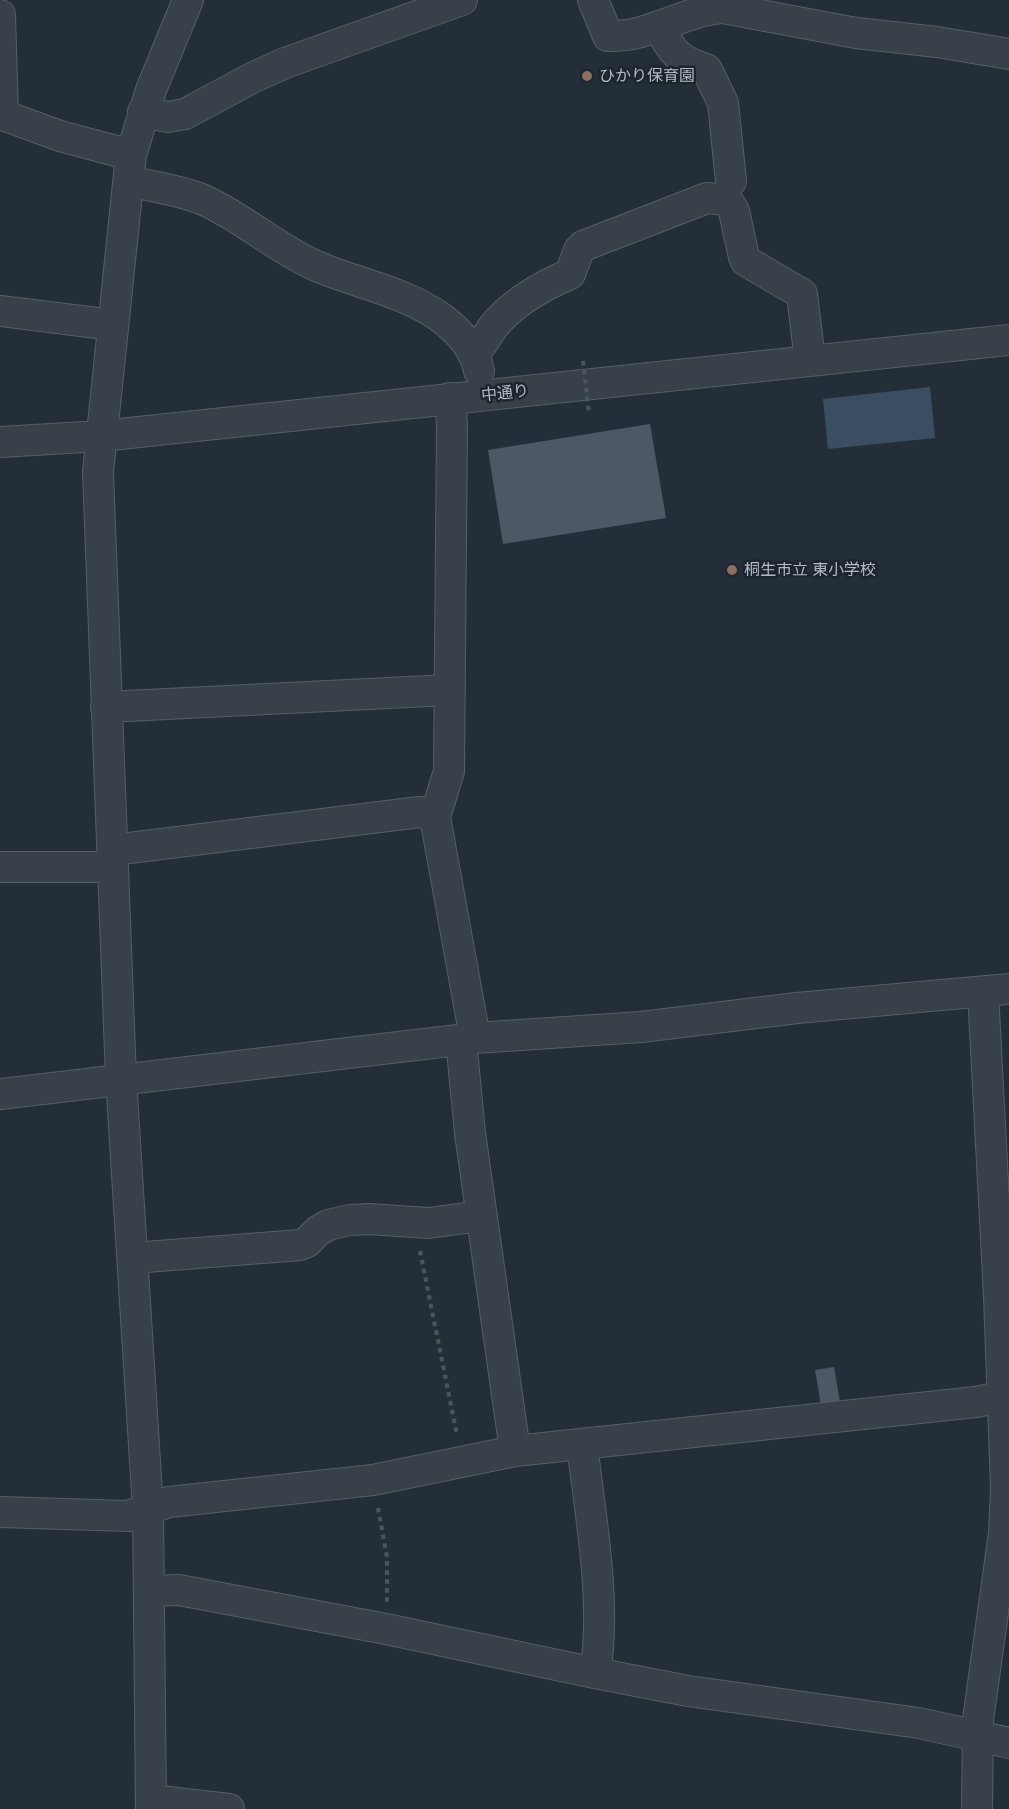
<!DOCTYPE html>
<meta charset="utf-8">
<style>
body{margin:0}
canvas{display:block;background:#242e39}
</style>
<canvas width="1009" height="1809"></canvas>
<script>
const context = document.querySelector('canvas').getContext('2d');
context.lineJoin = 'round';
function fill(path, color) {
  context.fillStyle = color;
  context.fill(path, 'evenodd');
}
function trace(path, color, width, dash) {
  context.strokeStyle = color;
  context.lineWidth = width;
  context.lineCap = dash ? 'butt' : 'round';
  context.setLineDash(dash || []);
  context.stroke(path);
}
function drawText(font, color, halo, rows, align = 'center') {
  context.font = font + ' Lato,"Noto Sans JP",sans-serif';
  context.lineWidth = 5;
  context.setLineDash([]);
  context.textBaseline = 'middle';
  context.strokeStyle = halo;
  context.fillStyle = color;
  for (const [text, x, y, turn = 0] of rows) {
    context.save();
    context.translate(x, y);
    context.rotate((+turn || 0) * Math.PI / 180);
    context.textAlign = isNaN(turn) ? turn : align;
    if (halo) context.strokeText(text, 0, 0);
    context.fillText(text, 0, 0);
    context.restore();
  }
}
const water = new Path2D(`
 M930,387l5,51 -107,11 -5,-50z`);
const building = new Path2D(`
 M650,424l16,94 -163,26 -15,-94z
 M834,1367l6,35 -19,3 -6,-35z`);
const path = new Path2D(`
 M420,1251l37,184
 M378,1508l9,49v45`);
const minor = new Path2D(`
 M593,0l15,36c40,2 75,-25 115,-28l133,25 81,9 72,12
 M0,15l3,100
 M658,26c15,26 19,34 48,43l2,3 15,31 8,78
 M143,112l25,5 17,-3 67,-36 33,-15 177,-63
 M0,114l60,22 71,19
 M129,181c24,6 52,9 75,19 39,18 71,47 110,65 41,18 89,26 126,52 19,14 35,31 39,54
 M0,311l113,14
 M474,354c7,-8 13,-18 19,-27 19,-24 49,-41 77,-53l9,-24 4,-4 124,-48 20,2 7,11 10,46 2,4 56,33 8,67
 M450,398l2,27 -3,346 -14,46 40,221
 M0,442l101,-6 908,-96
 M106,707l343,-17
 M113,850l307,-38 15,5
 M0,867h113
 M461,1040l9,93 45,318
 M0,1094l475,-56 166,-11 156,-19 212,-19
 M133,1258l167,-13 7,-3 11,-11 10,-6 22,-5 19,-1 59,4 53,-7
 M582,1444c8,69 25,160 13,229
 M0,1512l128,4 41,-14 204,-22 142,-29 461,-49 33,-7
 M149,1591l30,-1 207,39 209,44 93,18 231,32 90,20
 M151,1800l78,9
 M151,1809l-3,-300 -27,-430 -23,-607 33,-317 20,-65 37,-90
 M977,1809l1,-89 26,-187 2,-44 -7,-193 -16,-304`);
const pathBridge = new Path2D(`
 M583,361l6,53`);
const markers = [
 [587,76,6,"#8d6e63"],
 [732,570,6,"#8d6e63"]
];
const poiNames = [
 ["ひかり保育園",599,76],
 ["桐生市立 東小学校",744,570]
];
const streetNames = [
 ["中通り",505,393,-6]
];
fill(water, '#3b4d61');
fill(building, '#4d5864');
trace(minor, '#565e67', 32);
trace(path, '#465859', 4, [4.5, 4.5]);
trace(minor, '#384049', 30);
trace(pathBridge, '#465859', 4, [4.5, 4.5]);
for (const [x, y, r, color] of markers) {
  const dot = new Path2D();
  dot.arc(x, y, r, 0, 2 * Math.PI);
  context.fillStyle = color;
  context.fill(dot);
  trace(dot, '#1d252e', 2);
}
drawText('16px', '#b3bbc5', '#1d252e', poiNames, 'left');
drawText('16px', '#b3bbc5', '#1d252e', streetNames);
</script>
